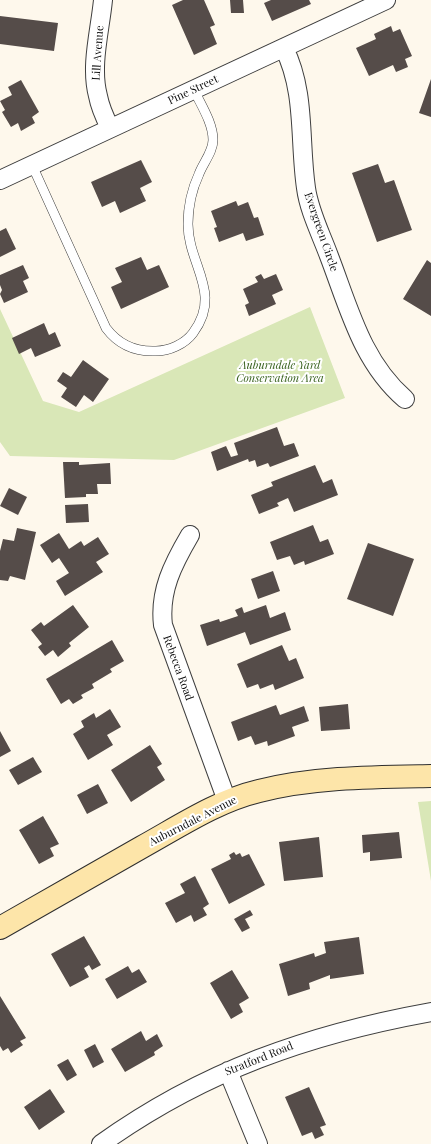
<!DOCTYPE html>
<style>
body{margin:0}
canvas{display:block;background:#fef8ec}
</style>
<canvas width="431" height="1144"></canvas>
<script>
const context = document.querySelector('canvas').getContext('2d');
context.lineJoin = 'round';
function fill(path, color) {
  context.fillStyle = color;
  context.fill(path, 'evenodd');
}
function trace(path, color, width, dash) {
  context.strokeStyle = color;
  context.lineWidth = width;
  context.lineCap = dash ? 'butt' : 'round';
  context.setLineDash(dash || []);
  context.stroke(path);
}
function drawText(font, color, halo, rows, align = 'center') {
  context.font = font + ' "Playfair Display",serif';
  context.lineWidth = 4;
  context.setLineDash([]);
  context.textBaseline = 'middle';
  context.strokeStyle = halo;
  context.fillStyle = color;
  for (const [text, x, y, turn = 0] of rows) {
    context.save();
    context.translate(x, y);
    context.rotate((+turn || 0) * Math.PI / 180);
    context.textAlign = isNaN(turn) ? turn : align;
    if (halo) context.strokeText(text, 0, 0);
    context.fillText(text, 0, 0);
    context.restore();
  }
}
const green = new Path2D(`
 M310,307l35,91 -171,62 -164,-4 -10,-14v-133l43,92 36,11z
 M431,801v80l-13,-79z`);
const building = new Path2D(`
 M183,0h21l11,25 -5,2 7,17 -23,11 -22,-50z
 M230,0h13l1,13h-13z
 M271,0h38l2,4 -39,17 -8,-18z
 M0,16l58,7 -4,28 -54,-7z
 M391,26l2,6 7,-3 12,27 -7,3 3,8 -12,5 -3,-7 -24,11 -13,-28 20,-9 -2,-5z
 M431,79v38l-12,-4z
 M21,80l18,32 -7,5 3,6 -14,8 -3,-8 -7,4 -9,-15 3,-2 -5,-9 12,-6 -4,-8z
 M141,160l11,22 -12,6 6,13 -26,12 -5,-12 -13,6 -11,-25z
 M378,164l7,19 9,-3 18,50 -35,12 -25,-69z
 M236,201l2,5 10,-4 6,16 4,-1 6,18 -18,6 -3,-8 -24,9 -5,-14 3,-1 -6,-16z
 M6,228l10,21 -16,8v-26z
 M141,257l6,13 12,-5 10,22 -48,22 -10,-22 11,-5 -7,-14z
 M427,260l4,3v53l-28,-17z
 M23,265l6,13 -6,3 5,11 -24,11 -4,-9 2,-4 -2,-5v-10z
 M261,274l3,5 12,-5 7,16 -11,5 4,9 -27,12 -4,-11 4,-2 -6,-14 15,-7 -3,-5z
 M44,323l5,12 6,-3 6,14 -26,11 -4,-9 -12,6 -7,-16z
 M83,360l26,19 -16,23 -9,-7 -8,12 -15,-10 6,-9 -10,-7 6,-9 8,5z
 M277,427l7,19 10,-3 5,13 -29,11 -2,-4 -11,4 -2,-7 -6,2 -1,-3 -31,12 -6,-19 15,-6 5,11 7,-2 -4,-12z
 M63,462h16v3l31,-2 1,21h-14l1,10h-12v3l-21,1z
 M315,465l8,18 9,-4 6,16 -44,17 -6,-14 -11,5 2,3 -20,8 -8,-19 22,-9 -2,-4z
 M9,488l18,9 -9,18 -18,-9z
 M88,504l1,18 -23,1 -1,-18z
 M313,525l7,17 8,-3 6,15 -29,11 -1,-4 -10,4 -4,-9 -13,4 -7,-18z
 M17,528l19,4 -11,48 -15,-4 -2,5 -8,-1v-29l3,-12 11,2z
 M59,533l10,16 12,-8 3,5 14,-9 11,17 -13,8 7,10 -38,24 -9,-15 13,-8 -10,-15 -7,5 -12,-18z
 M368,543l46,16 -21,57 -46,-17z
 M273,571l7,20 -22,8 -7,-20z
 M73,605l16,22 -20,16 2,3 -13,11 -5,-7 -8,6 -7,-9 4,-3 -11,-14 10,-8 3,4z
 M266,605l4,13 15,-6 6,18 -41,15 -5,-13 -38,14 -7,-21 19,-6 1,3 18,-6 -3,-6 7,-3 2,6z
 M112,640l12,21 -14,8 2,3 -20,12 2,4 -13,7 2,3 -10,6 -4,-5 -8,5 -15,-25z
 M282,645l7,16 7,-3 8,20 -29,12 -2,-6 -13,5 -2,-5 -11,4 -10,-24z
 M348,704l2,25 -29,2 -2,-24z
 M276,705l4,10 24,-9 5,15 -17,6 3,9 -27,10 -1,-5 -12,4 -4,-9 -13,5 -7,-19z
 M110,709l11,18 -14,8 6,10 -25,15 -15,-26 11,-7 -3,-6 13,-8 2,5z
 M0,731l11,20 -11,6z
 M150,745l12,19 -5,3 8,13 -34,22 -20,-32z
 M33,757l9,15 -24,13 -9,-15z
 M98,784l10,19 -21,11 -10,-19z
 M43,816l16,28 -9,4 4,8 -15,8 -20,-34z
 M399,832l3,26 -32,3v-9l-7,1 -1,-18z
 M319,837l4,40 -39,4 -5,-39z
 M234,852l2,3 4,-2 2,4 7,-3 16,31 -36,19 -18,-35 20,-10 -2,-4z
 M195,876l14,28 -6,4 4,7 -13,7 -3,-7 -15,8 -11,-20 20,-10 -5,-9z
 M250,910l3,5 -8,4 5,9 -8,4 -8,-13z
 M84,936l17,29 -9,5 -3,-5 -5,3 5,9 -19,10 -19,-33z
 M359,937l5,37 -34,5v-4l-21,8 1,6 -22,7 -9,-32 35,-11 1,4 11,-4 -2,-11z
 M128,966l4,7 7,-4 8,13 -30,17 -12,-20z
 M232,970l17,28 -10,6 4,8 -12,7 -21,-36z
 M0,996l26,42 -6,3 3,4 -12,8 -3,-5 -5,3 -3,-5z
 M141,1031l5,10 11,-7 6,12 -9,6 1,3 -30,17 -14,-23z
 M95,1044l9,18 -11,6 -9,-18z
 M68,1059l9,16 -10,6 -10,-16z
 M309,1087l17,38 -6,2 4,8 -9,4 -3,-7 -10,4 -17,-39z
 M50,1089l15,23 -26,18 -15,-23z`);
const lane = new Path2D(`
 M32,165l74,163c12,16 29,24 50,23 13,0 29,-7 37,-18 30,-40 -5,-68 -5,-109 0,-18 4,-35 11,-50 4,-11 14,-22 14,-34 0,-17 -12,-35 -19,-50`);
const street = new Path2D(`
 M103,0c-3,31 -13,66 -5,96 2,11 7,22 12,32
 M284,48c22,44 15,92 22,140 3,23 15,46 23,68 20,52 33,106 76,143
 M0,180l386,-180
 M190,535c-17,29 -31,56 -27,90l64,176
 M228,1071l30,73
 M101,1144c102,-73 208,-110 330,-132`);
const secondary = new Path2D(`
 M0,928c47,-27 95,-54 142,-81 38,-21 75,-46 117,-56 55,-14 115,-14 172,-15`);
const streetNames = [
 ["Lill Avenue",98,53,-86],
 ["Pine Street",193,90,-25],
 ["Evergreen Circle",321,232,71],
 ["Rebecca Road",178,668,70],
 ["Auburndale Avenue",193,821,-27],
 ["Stratford Road",259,1059,-22]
];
const parkNames = [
 ["Auburndale Yard",280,366],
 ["Conservation Area",280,379]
];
fill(green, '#d9e7b7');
fill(building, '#554c49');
trace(lane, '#3f3f3f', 10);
trace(street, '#3f3f3f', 20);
trace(secondary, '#2e2e2e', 24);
trace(lane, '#fff', 9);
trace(street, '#fff', 18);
trace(secondary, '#fde5a9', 22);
drawText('11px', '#0c0c0c', '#fff', streetNames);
drawText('italic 11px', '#39621f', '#fff', parkNames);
</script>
